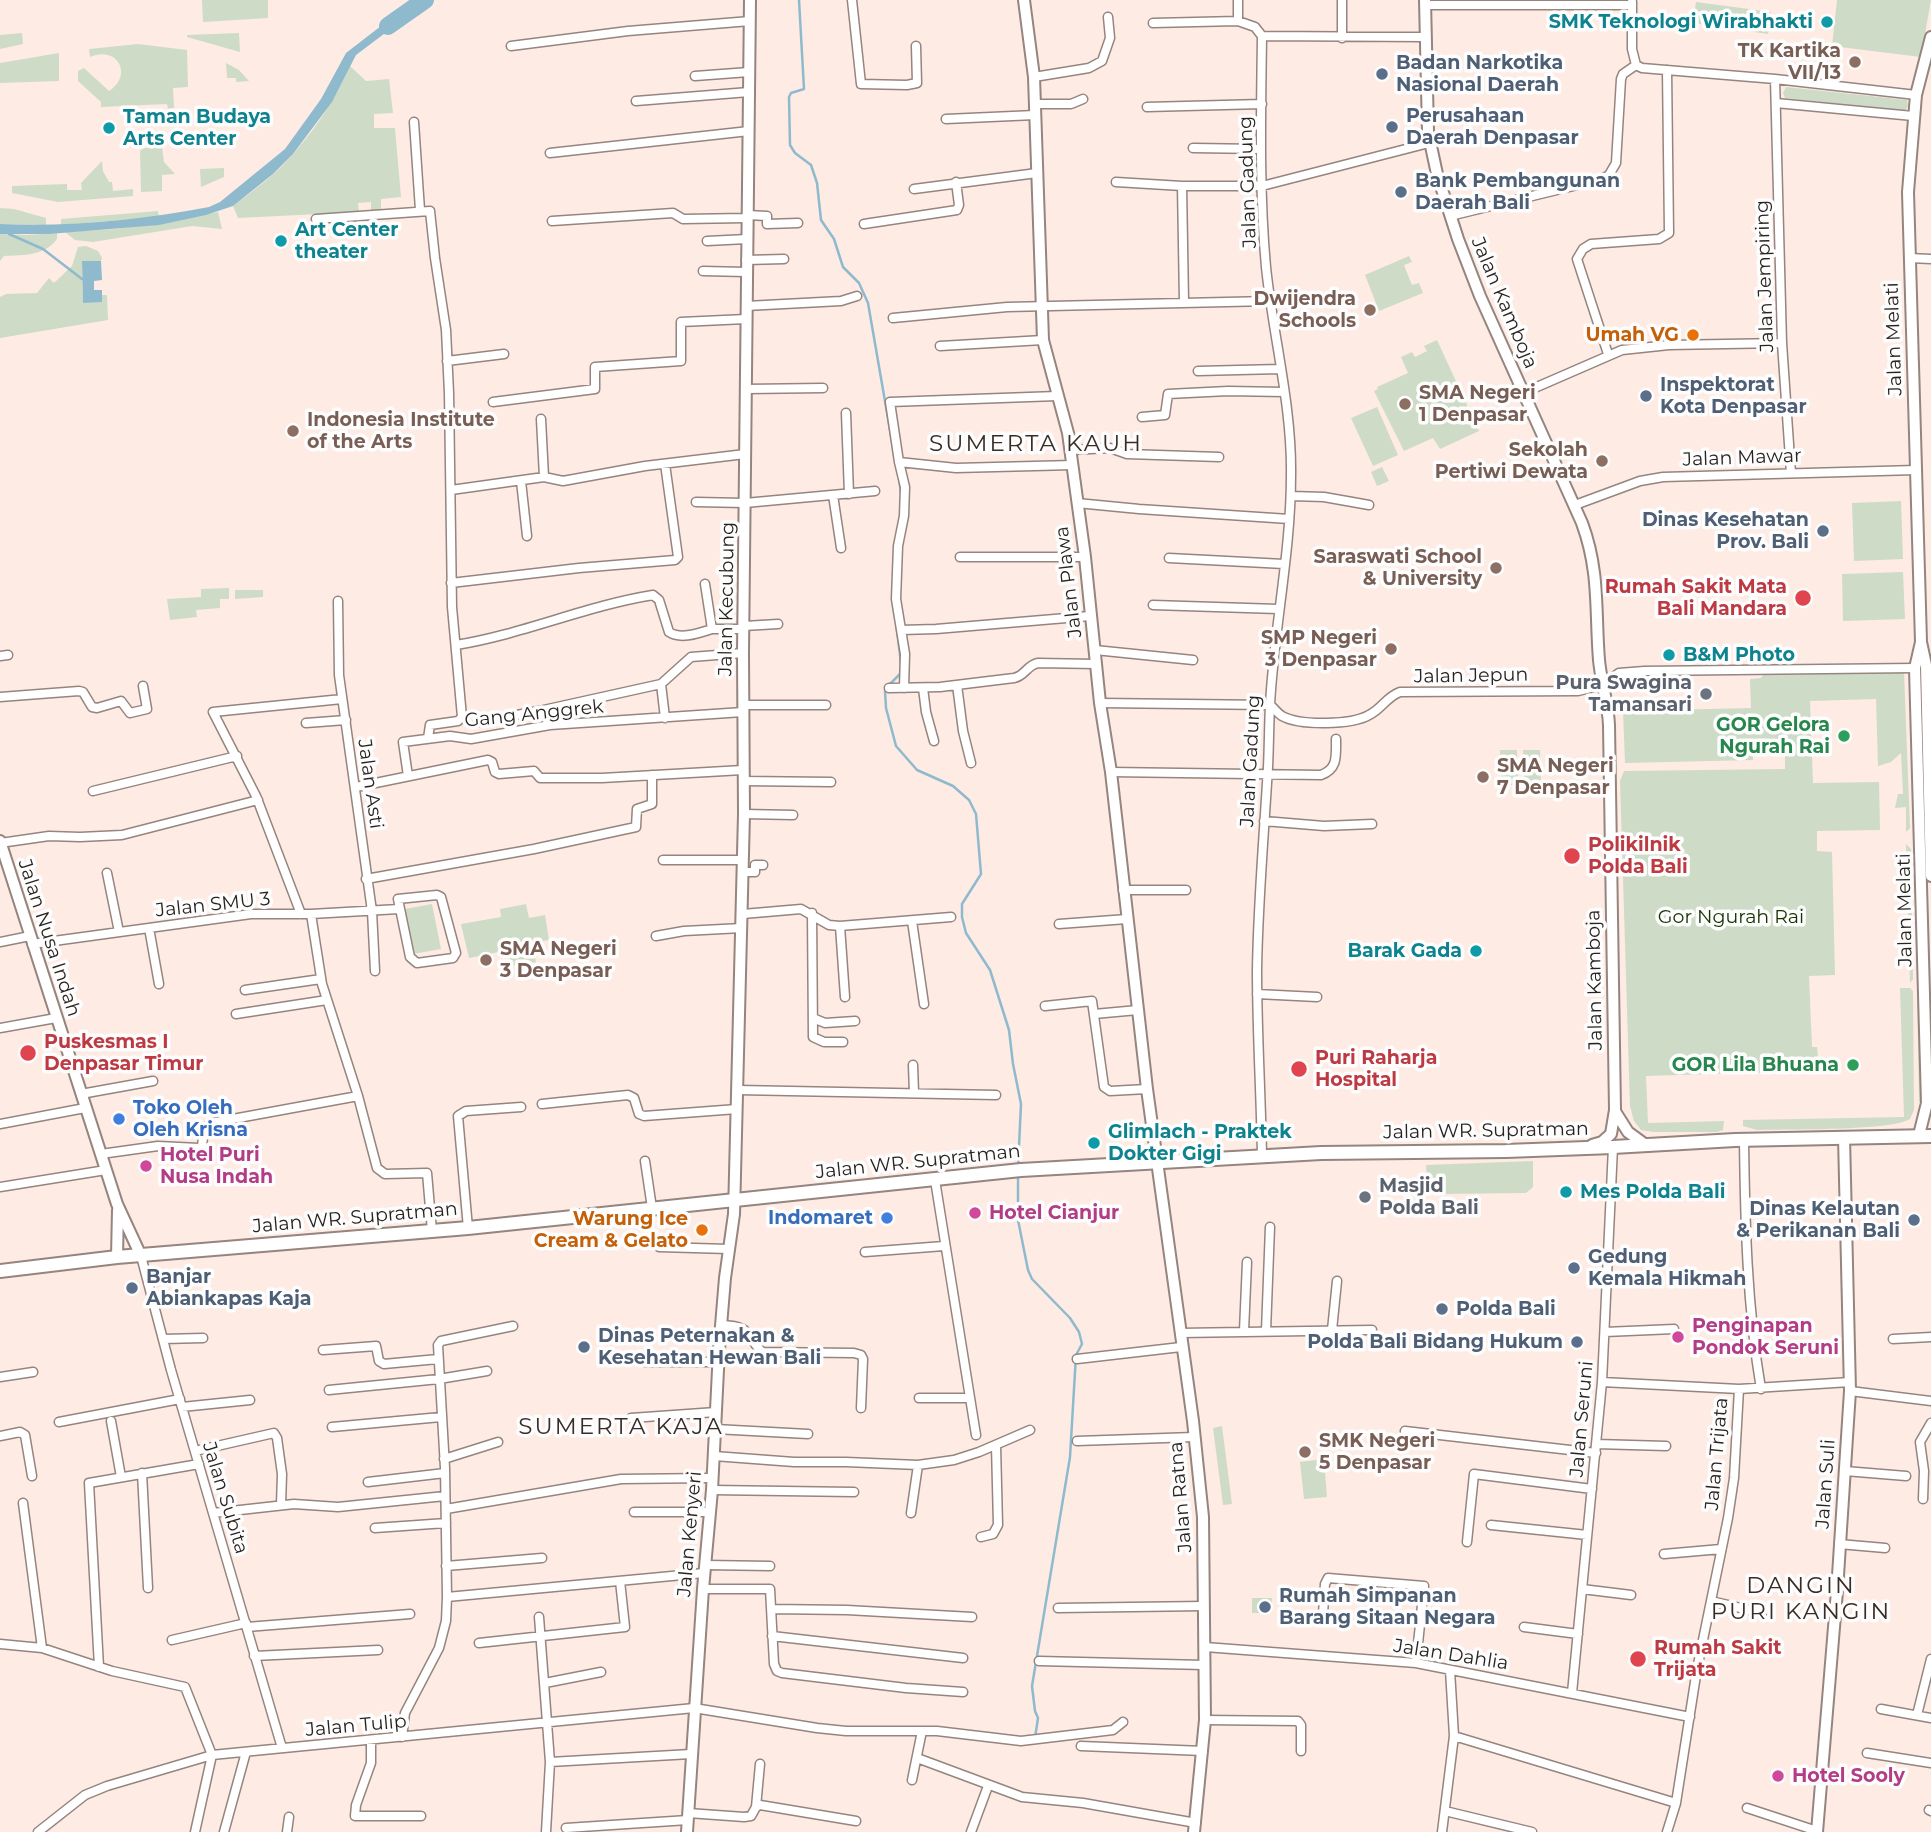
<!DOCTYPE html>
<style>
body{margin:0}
canvas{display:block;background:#fdebe4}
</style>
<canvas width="1931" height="1832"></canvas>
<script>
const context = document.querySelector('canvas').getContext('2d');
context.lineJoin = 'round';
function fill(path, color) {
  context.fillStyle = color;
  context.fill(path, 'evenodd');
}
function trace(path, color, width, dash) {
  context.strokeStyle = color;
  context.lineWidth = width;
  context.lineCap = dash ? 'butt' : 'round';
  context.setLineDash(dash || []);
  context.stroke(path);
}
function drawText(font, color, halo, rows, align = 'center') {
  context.font = font + ' Montserrat,sans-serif';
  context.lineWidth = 7;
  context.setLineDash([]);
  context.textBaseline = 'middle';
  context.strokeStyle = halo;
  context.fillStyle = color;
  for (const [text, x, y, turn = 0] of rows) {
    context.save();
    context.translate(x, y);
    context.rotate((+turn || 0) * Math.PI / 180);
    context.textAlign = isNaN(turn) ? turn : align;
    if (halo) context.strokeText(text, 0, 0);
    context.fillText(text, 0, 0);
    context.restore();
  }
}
const green = new Path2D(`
 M202,0h66v18l-65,4z
 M1837,0h94l-10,57 -89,-11z
 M1696,2l75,10 -3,22 -75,-11z
 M22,33l1,11 -23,5v-14z
 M239,33l1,19 -53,-15v-2z
 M138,44l49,6 1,37 -15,1 1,20 -6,1 -1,-5 -66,3v-5l-23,-21v-10l6,-3 25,23c25,-16 8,-46 -19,-34l-1,-8z
 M59,53v28l-59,2v-20z
 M226,63l13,7 10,11 -13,1v-4h-9z
 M350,66l16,15 23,-2 4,34 -19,1v14h21l6,69 -20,2v11l-10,1v-9l-13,1 1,9 -121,6 -5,-12c17,-13 35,-26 50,-41 28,-29 51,-63 67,-99z
 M1786,87l121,13 1,6 -3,5 -120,-13 -2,-5z
 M162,147l2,15 11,12 -13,1v16l-21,1 -1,-41 4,-3z
 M102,161l1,10 6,11h3l1,9 20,-2v7l-75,6 -46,-9v-7l55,-2v6h15l-1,-7z
 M224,168v9l-23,10 -1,-18z
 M0,208l14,1 32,9v7l-46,-1z
 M158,211l1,6 -98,8v-6z
 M218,212l4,17 -30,-3 -99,16 -18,-2 -10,-8 51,-3z
 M57,233v6c-12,17 -34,16 -53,17l-4,5v-27l27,1z
 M86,246l12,5 4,7 -1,3h-19l1,41h19v-7h5l1,25 -108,18v-41l6,-3 31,-1 12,-15 5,5 18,-17 6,-19z
 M1409,256l3,6 -8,3 8,20 7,-2 4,10 -44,18 -14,-36z
 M1437,340l42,91 -39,18 -7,-11 -29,13 -30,-60 4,-2 -1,-2 31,-14 -7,-16 11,-5 3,5 12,-6 -3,-5z
 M1377,407l21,48 -25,11 -22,-48z
 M1382,467l7,14 -12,5 -6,-14z
 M1901,501l2,58 -49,2 -2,-58z
 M1903,572l2,47 -62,2 -1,-47z
 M229,588v11h-9v9l-24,2 1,7 -27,3 -3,-21 34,-2v-8z
 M235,590h28v7l-28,2z
 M1904,672l6,156 -4,4v-25l-11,1 3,-14h5l-2,-41 -10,9 -13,4 -2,-67 -66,2 3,82 66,-1 1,48 -63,1v20l15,1 3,123 -26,1 3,71h5l1,10 -8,1v13l-164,5 2,47 76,-2 -1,9 -6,2h-64l-12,-2 -7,-9 -4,-15 -10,-325 4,-10 161,-2v-30l-32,1v20l-128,3 -2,-52 128,-3 -1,-29 11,-1 2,-3z
 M1500,750h17l1,35h-18z
 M1523,750h17l1,35h-17z
 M1906,844l5,5 2,130 -3,4z
 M432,904l9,45 -28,5 -8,-45z
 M526,904l3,14 16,-3 4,25 -17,3 4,19 -24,4 -4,-16 -39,8 -8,-34 40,-7 -1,-8z
 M1900,988h10l3,3 1,119 -4,9c-19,12 -124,10 -153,11l-14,-4v-6l161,-3z
 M1917,991h5l1,111h-4z
 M1533,1161v26l-7,6 -90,1 -8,-4 -2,-25z
 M1222,1426l10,78 -9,1 -10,-77z
 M1324,1459l3,38 -23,2 -4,-37z
 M1252,1598h20l-1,15h-19z`);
const water = new Path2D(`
 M403,9l6,6 -53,40 -24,47 -39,52 -20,20 -40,32 -27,9 -47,10 -110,9h-49v-10c71,3 139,-4 209,-17l11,-5 65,-53 36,-50 25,-46z
 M82,261h19l1,19 -8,1v9h8v12l-19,1z`);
const stream = new Path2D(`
 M799,0l5,89 -13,4 -2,4 1,48 5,8 16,12 6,18 4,37 13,19 9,28 16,16 9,20 27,156
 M9,234l34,15 39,30
 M899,479l2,14
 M895,614l6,49
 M901,673l-13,13 -3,5 1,17 10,38 21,24 36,16 16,14 7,14 5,60 -19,30v13l4,16 24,37 19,60 4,34 8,40 -3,63
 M1018,1174v46l10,50 4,9 38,39 9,14 3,12 -6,11 -6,102 -38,229 3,25 3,7 -3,20`);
const river = new Path2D(`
 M388,26l37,-26`);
const street = new Path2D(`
 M852,0l9,84 46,1 10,-2 -1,-37
 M1342,0v38
 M1632,2v47l4,16
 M1425,5h207
 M1238,21v-21
 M1153,23l85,-2 17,6 7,9
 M1262,36l162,1
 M511,46l117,-15 122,-10
 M1636,65l6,3 133,11 141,16
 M695,76l54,-4
 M1034,77l55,-9 13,-7 8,-23 -2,-21
 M1775,79l7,264 9,130
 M636,101l113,-9
 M1776,103l137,13
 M1035,104h36l12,-5
 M1147,107l115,-3
 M946,119l89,-4
 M414,122l6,88
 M1193,148l68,1
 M550,153l199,-22
 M1116,182l66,4h80l167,-43
 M1182,186l2,116
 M914,189l123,-16
 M747,215l20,1v8l31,-1
 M1450,216l152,-37 7,-4 7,-12 5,-84 2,-5 13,-9
 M316,219l114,-8 5,47 11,72 3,63 3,214 10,110 -4,4 -28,4 -2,13
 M552,221l121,-8 10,6 63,-1
 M864,224l93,-14 2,-5 -3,-23
 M707,241l40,-2
 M1909,258l22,1
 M746,260l38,-1
 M703,271l43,1
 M746,306l95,-5 16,-5
 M893,318l114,-11 263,-6
 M940,346l103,-6
 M1608,354l-31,-95 6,-10 8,-5 68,-5 10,-6 -2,-163
 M447,361l57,-7
 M1198,371l82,-2
 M746,389l77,-1
 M1523,393l99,-43 47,-5 113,-2
 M493,402l102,-13v-22l86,-6v-39l65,-3
 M846,413l3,81
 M1142,417l23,-2 3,-21 60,-3 56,1
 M541,419l3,58
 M1071,450l39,-2 17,6 92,3
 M899,462l57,6 117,-3
 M521,481l6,55
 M451,490l93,-13 19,4 82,-15 100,-12
 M833,495l8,53
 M1291,496l33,1 45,8
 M696,502l49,1 130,-12
 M1077,503l62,6 150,10
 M1575,505l65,-24 23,-4 253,-7
 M960,557h125
 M1169,558l115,6
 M451,583l128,-15 96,-8 3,-3 -13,-93
 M338,601l1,74 33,236 3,60
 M1153,605l125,4
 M744,626l34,-2
 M712,629h31
 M901,630l35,-1 154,-13
 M456,645c68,-11 129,-39 197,-50l6,5 10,32c12,8 30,1 43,-3l-7,-45
 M1095,650l98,10
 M0,656l8,-1
 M661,684l30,-27 52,-4
 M957,685l6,46 8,32
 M889,688l51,-1 74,-9c11,-2 13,-13 24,-15l58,1
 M904,688l1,-34 -9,-55 2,-53 6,-30 1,-29 -6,-25 -9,-60 167,-6
 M923,688l3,24 8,29
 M0,697l79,-6 4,1 9,15 5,1 24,-7 9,12 17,-4 -4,-23
 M1100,703l170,2
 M744,705h82
 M1270,705c4,3 7,8 12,11 18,10 70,9 87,-1 13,-6 17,-18 31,-23l178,-1 25,-6 16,-12 25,-2 271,-3
 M478,722l61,-11 122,-27 4,34
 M306,723l40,-3
 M1111,772l210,3c17,-6 15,-19 15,-36
 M408,776l-5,-34 47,-6 21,3 79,-14 193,-13
 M743,781l88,1
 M356,787l132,-27 4,2 3,10 4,2 35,-3 6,7h62l141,-8
 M93,791l144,-35
 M744,814l49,1
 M1264,821l60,5 48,-2
 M0,843l49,-7 31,1 42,-2 136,-35
 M663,860h80
 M743,872h12v-7h8
 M107,873l12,59
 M366,879l168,-30 102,-22 1,-18 15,-5v-29
 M1123,890h63
 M437,895l4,2 15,56 -3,5 -36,5 -7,-6 -12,-58z
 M812,913l1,124 11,5h19
 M301,914l-45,-118 -43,-84 129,-13
 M311,914l11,70 36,112 19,72 8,6 42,-1 5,58
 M743,914l58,-5 28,16 11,1 111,-9
 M912,921l12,83
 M1059,924l68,-5
 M840,926l5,71
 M149,928l10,56
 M656,936l28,-5 58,-3
 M0,942l30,-6
 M32,944l219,-30h60l88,-5
 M245,990l76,-11
 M1257,994l60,3
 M1045,1006l47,-5 12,86 6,4 37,-2
 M236,1014l91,-14
 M1094,1014l44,-4
 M813,1018l12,5 30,-2
 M0,1028l56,-10
 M913,1065l1,28
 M738,1090l258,5
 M81,1094l72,-13
 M542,1104l86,-9 6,3 5,16 5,2 93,-7
 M0,1124l85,-16
 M1744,1139c1,84 3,167 17,250
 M101,1154l57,-8 41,2 3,-2 2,-17 7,-6 147,-27
 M1262,1157c-1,-63 -5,-124 -5,-187 1,-68 7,-135 11,-203 1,-20 1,-41 2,-62 4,-77 21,-153 21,-230 1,-70 -18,-139 -25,-208 -7,-76 -5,-154 -4,-231
 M645,1161l7,47
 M935,1180l41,255
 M0,1187l106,-17
 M468,1228l-10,-112 8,-5 55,-4
 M659,1247l70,2
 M865,1252l79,-6
 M141,1256l30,114 111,378
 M721,1325c33,1 23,10 41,27l92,1 7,2 2,4 -2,49
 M1332,1330l5,-49
 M1244,1331l3,-69
 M1266,1331l4,-104
 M1605,1332l69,-3
 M1180,1333l192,-3
 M163,1339l40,-1
 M1893,1339l38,-2
 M323,1350l53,-4 3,15 5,3 54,-5
 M1077,1359l104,-12
 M646,1362h72
 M0,1377l33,-5
 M1602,1382l137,7 111,-7
 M329,1390l110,-11 48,-8
 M1850,1391l81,10
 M919,1398h51
 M182,1407l68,-7
 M631,1418l85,-6
 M111,1421l10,56
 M59,1422l121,-23
 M332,1427l109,-10
 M715,1429l93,5
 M1405,1431l191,22
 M0,1436l20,-4 5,3 7,41
 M1077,1441l117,-4
 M1596,1444l70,2
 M195,1451l79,-18 3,5 5,36 -1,31
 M714,1456l80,6h52l72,3 36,-5 25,-8 51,-22
 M444,1459l54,-17
 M1845,1471l61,5
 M142,1473l6,115
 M368,1482l77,-9
 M712,1490l142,2
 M1923,1499l1,-28 -4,-29 11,-19
 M23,1503l19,145
 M446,1509l175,-30 91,-1
 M634,1512h75
 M213,1513l81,-9 44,3 107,-11
 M911,1513l7,-48
 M1491,1525l96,10
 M375,1528l71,-5
 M981,1537l12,-3 5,-9 -2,-80
 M1467,1542l7,-68 118,15
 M1839,1544l46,4
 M1664,1554l57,-5
 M705,1565l65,1
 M446,1566l96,-8
 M703,1589h67l4,75 3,7 5,2 124,15 57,4
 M1582,1589l49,6
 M447,1597l257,-24
 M1711,1601l51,12
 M1058,1608l146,-2
 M771,1609l76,1 125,7
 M1323,1614l2,-30 3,-6 96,8 -8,77
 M539,1617l11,145 -4,70
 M247,1627l163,-13
 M1524,1627l54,7
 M772,1636l191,22
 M172,1640l74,-17
 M479,1643l146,-16 -5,-46
 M0,1644l42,4 70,23 73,16 27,68 -17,77
 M1205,1647l211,16 274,54
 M254,1656l124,-6
 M1039,1661l165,4
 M99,1667l-10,-184 110,-19
 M545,1683l56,-11
 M1572,1693l30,-311 11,-235
 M1881,1709l50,9
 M1917,1715l14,-56
 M1205,1720l93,1 3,4v26
 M1454,1736l222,67
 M402,1737l3,-24 34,-65 7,-27 1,-24 -2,-129 -7,-123 3,-4 72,-15
 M371,1740v23l-15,42 -1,11h66
 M1081,1746l122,5
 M1867,1753l64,10
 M917,1758l105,39 61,6 113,20
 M550,1762l141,-8
 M912,1780l10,-49
 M756,1807l4,-43
 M1747,1808l70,23
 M1929,1810l2,1
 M1445,1811l87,21
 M688,1813l56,4 7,-1 5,-9 4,-2 96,16
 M566,1828l122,-8
 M38,1832l47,-37 22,-9 105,-31 482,-47 123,20 29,3h91l84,10 92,-11 10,-8
 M224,1832l22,-80
 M287,1832l2,-15
 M971,1832l17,-46
 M1442,1832l12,-96 -4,-66
 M1667,1832l9,-29 21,-134 31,-151 6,-40 5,-89`);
const secondary = new Path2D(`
 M1024,0l10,77 9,263 25,93 17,124 15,146 11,69 36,317 46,332 10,96 2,203 -11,112
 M1425,0l3,132 9,42 21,65 22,57 102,227c18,49 13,87 17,137 2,22 9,42 10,65l6,385 -4,24 -9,8 -10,3
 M1931,37l-15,58 -8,97 13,450 5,23 5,211
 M0,841l117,363 24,52
 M1616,1113l12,19 19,14
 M1919,1135l8,-32 -12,-435 6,-26
 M117,1257l1,-47
 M687,1832l16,-243 9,-99 7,-140 6,-72 9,-64 10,-400 -1,-161 7,-653
 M1817,1832l20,-241 13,-200 -6,-254`);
const primary = new Path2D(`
 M0,1271l117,-14 351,-29 553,-58 300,-17 185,-2 107,-4 122,-7 196,-4`);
const markers = [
 [1827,22,7,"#0f9aa8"],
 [1855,62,7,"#8d6e63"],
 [1382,74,7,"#5c6f8a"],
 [1392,127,7,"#5c6f8a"],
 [109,128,7,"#0f9aa8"],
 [1401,192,7,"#5c6f8a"],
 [281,241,7,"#0f9aa8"],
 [1370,310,7,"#8d6e63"],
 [1693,335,7,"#e8710a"],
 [1646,396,7,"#5c6f8a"],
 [1405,404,7,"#8d6e63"],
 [293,431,7,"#8d6e63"],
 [1602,461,7,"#8d6e63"],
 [1823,531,7,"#5c6f8a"],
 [1496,568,7,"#8d6e63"],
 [1803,598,9,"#e0444e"],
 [1391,649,7,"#8d6e63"],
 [1669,655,7,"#0f9aa8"],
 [1706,694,7,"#6b7280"],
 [1844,736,7,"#2e9e5b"],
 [1483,777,7,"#8d6e63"],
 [1572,856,9,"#e0444e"],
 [1476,951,7,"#0f9aa8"],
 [486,960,7,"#8d6e63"],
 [28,1053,9,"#e0444e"],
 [1853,1065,7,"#2e9e5b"],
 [1299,1069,9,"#e0444e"],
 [119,1119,7,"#3f7fe0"],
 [1094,1143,7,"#0f9aa8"],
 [146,1166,7,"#d1479c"],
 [1566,1192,7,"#0f9aa8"],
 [1365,1197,7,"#6b7280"],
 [975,1213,7,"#d1479c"],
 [887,1218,7,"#3f7fe0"],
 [1914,1220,7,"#5c6f8a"],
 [702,1230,7,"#e8710a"],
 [1574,1268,7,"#5c6f8a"],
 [132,1288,7,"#5c6f8a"],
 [1442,1309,7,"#5c6f8a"],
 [1678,1337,7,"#d1479c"],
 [1577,1342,7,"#5c6f8a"],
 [584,1347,7,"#5c6f8a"],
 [1305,1452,7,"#8d6e63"],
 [1265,1607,7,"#5c6f8a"],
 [1638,1659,9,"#e0444e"],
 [1778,1776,7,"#d1479c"]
];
const cultureNames = [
 ["SMK Teknologi Wirabhakti",1813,22,"right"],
 ["Taman Budaya",123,117],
 ["Arts Center",123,139],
 ["Art Center",295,230],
 ["theater",295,252],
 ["B&M Photo",1683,655],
 ["Barak Gada",1462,951,"right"],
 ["Glimlach - Praktek",1108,1132],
 ["Dokter Gigi",1108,1154],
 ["Mes Polda Bali",1580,1192]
];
const educationNames = [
 ["TK Kartika",1841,51],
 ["VII/13",1841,73],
 ["Dwijendra",1356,299],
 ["Schools",1356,321],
 ["SMA Negeri",1419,393,"left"],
 ["1 Denpasar",1419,415,"left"],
 ["Indonesia Institute",307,420,"left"],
 ["of the Arts",307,442,"left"],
 ["Sekolah",1588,450],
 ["Pertiwi Dewata",1588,472],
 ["Saraswati School",1482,557],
 ["& University",1482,579],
 ["SMP Negeri",1377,638],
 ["3 Denpasar",1377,660],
 ["SMA Negeri",1497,766,"left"],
 ["7 Denpasar",1497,788,"left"],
 ["SMA Negeri",500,949,"left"],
 ["3 Denpasar",500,971,"left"],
 ["SMK Negeri",1319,1441,"left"],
 ["5 Denpasar",1319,1463,"left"]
];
const serviceNames = [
 ["Badan Narkotika",1396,63],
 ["Nasional Daerah",1396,85],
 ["Perusahaan",1406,116],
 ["Daerah Denpasar",1406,138],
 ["Bank Pembangunan",1415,181],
 ["Daerah Bali",1415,203],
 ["Inspektorat",1660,385],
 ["Kota Denpasar",1660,407],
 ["Dinas Kesehatan",1809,520,"right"],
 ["Prov. Bali",1809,542,"right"],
 ["Dinas Kelautan",1900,1209,"right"],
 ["& Perikanan Bali",1900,1231,"right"],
 ["Gedung",1588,1257],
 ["Kemala Hikmah",1588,1279],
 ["Banjar",146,1277],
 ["Abiankapas Kaja",146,1299],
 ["Polda Bali",1456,1309],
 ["Dinas Peternakan &",598,1336],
 ["Kesehatan Hewan Bali",598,1358],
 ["Polda Bali Bidang Hukum",1563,1342,"right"],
 ["Rumah Simpanan",1279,1596],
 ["Barang Sitaan Negara",1279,1618]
];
const streetNames = [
 ["Jalan Gadung",1248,182,-92],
 ["Jalan Jempiring",1765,276,-92],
 ["Jalan Kamboja",1504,303,67],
 ["Jalan Melati",1894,339,-92],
 ["Jalan Mawar",1742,458,-2],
 ["Jalan Plawa",1069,582,-97],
 ["Jalan Kecubung",727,599,-89],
 ["Jalan Jepun",1471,676,-1],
 ["Gang Anggrek",534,714,-6],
 ["Jalan Gadung",1251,761,-87],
 ["Jalan Asti",370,784,82],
 ["Jalan SMU 3",213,905,-6],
 ["Jalan Melati",1905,910,-91],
 ["Jalan Nusa Indah",49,938,72],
 ["Jalan Kamboja",1595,980,-91],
 ["Jalan WR. Supratman",1486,1131,-1],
 ["Jalan WR. Supratman",918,1162,-6],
 ["Jalan WR. Supratman",355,1218,-5],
 ["Jalan Seruni",1582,1419,-85],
 ["Jalan Trijata",1717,1454,-85],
 ["Jalan Suli",1826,1484,-86],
 ["Jalan Ratna",1181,1497,-95],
 ["Jalan Subita",225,1498,73],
 ["Jalan Kenyeri",690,1534,-85],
 ["Jalan Dahlia",1451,1655,9],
 ["Jalan Tulip",356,1726,-5]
];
const foodNames = [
 ["Umah VG",1679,335],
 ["Warung Ice",688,1219],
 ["Cream & Gelato",688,1241]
];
const healthNames = [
 ["Rumah Sakit Mata",1787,587,"right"],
 ["Bali Mandara",1787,609,"right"],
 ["Polikilnik",1588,845],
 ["Polda Bali",1588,867],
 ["Puskesmas I",44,1042],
 ["Denpasar Timur",44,1064],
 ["Puri Raharja",1315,1058],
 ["Hospital",1315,1080],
 ["Rumah Sakit",1654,1648],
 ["Trijata",1654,1670]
];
const worshipNames = [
 ["Pura Swagina",1692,683],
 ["Tamansari",1692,705],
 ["Masjid",1379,1186,"left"],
 ["Polda Bali",1379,1208,"left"]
];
const leisureNames = [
 ["GOR Gelora",1830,725],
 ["Ngurah Rai",1830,747],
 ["GOR Lila Bhuana",1839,1065]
];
const parkNames = [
 ["Gor Ngurah Rai",1731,917]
];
const shopNames = [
 ["Toko Oleh",133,1108],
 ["Oleh Krisna",133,1130],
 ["Indomaret",873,1218,"right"]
];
const hotelNames = [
 ["Hotel Puri",160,1155],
 ["Nusa Indah",160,1177],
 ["Hotel Cianjur",989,1213],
 ["Penginapan",1692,1326],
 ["Pondok Seruni",1692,1348],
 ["Hotel Sooly",1792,1776]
];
const quarterNames = [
 ["SUMERTA KAUH",1036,444],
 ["SUMERTA KAJA",621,1427],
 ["DANGIN",1801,1586],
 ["PURI KANGIN",1801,1612]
];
fill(green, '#cedcc7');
fill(water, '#8fbacd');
trace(stream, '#8fbacd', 2.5);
trace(river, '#8fbacd', 18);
trace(street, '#95857e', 11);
trace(secondary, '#95857e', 14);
trace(primary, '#95857e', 16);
trace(street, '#fff', 8);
trace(secondary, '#fff', 10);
trace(primary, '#fff', 12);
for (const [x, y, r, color] of markers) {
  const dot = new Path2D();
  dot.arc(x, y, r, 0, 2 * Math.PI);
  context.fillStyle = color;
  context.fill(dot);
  trace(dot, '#fdfdfd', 2.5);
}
drawText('bold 19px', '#0d838f', '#fdfdfd', cultureNames, 'left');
drawText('bold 19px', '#785e54', '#fdfdfd', educationNames, 'right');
drawText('bold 19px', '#4e5e75', '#fdfdfd', serviceNames, 'left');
drawText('19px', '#292320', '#fdfdfd', streetNames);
drawText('bold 19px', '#c56008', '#fdfdfd', foodNames, 'right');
drawText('bold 19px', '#be3a42', '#fdfdfd', healthNames, 'left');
drawText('bold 19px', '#5b616d', '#fdfdfd', worshipNames, 'right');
drawText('bold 19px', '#27864d', '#fdfdfd', leisureNames, 'right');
drawText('19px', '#163200', '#fdfdfd', parkNames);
drawText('bold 19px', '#366cbe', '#fdfdfd', shopNames, 'left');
drawText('bold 19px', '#b23c85', '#fdfdfd', hotelNames, 'left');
context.letterSpacing = '2px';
drawText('23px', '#392c26', '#fdfdfd', quarterNames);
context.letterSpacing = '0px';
</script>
